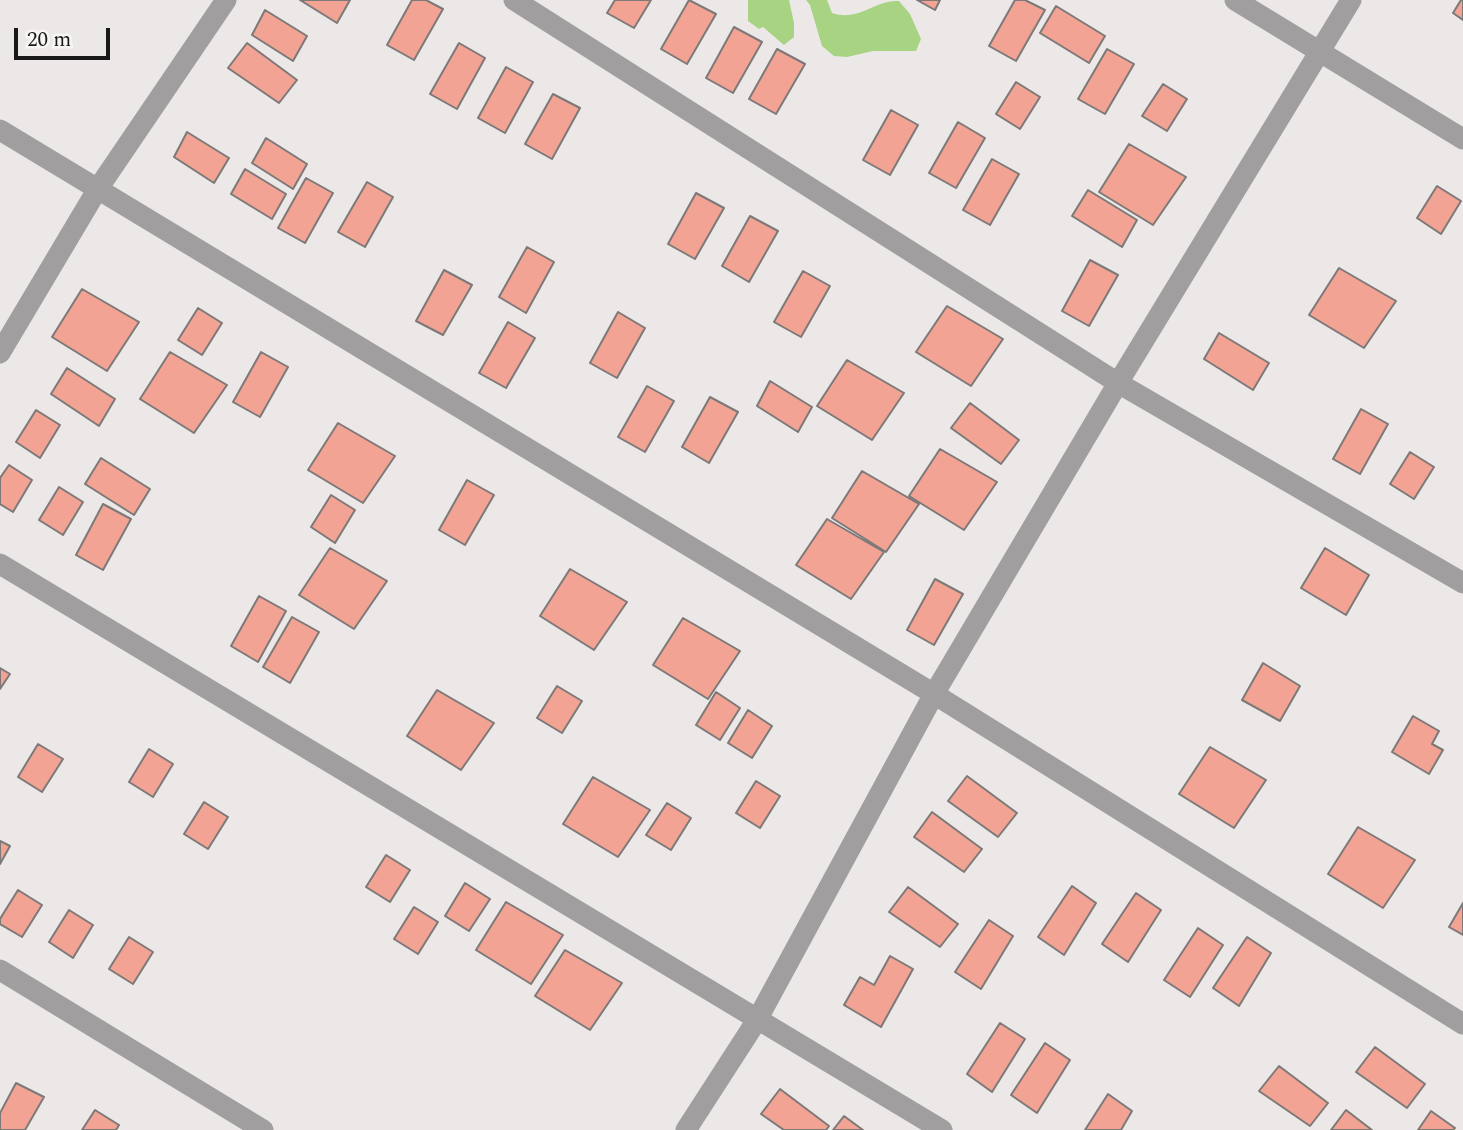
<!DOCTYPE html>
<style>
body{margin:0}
#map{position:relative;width:1463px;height:1130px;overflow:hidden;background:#ece8e7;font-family:Spectral,serif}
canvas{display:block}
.scale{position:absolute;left:14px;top:28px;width:96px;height:32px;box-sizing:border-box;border:4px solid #1a1919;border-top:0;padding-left:9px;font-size:21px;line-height:24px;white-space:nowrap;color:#1a1919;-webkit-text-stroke:5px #f9f5f4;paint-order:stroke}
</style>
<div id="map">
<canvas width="1463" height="1130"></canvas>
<div class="scale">20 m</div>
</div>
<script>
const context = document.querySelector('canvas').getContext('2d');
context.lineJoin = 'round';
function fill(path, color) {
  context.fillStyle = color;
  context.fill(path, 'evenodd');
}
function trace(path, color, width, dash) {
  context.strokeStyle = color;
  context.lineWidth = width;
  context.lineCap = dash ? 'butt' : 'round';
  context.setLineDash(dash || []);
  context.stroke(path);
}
const green = new Path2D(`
 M748,0h41l5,23v14l-10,8 -21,-18 -4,2 -11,-8z
 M806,0h21l5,13c27,9 42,-13 67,-12l11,13 11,25 -5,12h-43l-26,6 -13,-1 -12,-10 -12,-41z`);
const building = new Path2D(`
 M300,0h50l-13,23z
 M412,0h14l17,9 -29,51 -27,-15z
 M615,0h36l-17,28 -27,-15z
 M689,0l27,14 -29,50 -26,-15z
 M917,0h23l-5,10z
 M1015,0h10l20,10 -29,51 -27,-15z
 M1461,0h2v20l-10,-7z
 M1056,6l49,30 -16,27 -49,-30z
 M265,10l42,26 -14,25 -41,-26z
 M734,27l28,15 -29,51 -27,-15z
 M247,43l50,37 -18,23 -51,-35z
 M459,43l26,15 -28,51 -27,-15z
 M777,49l28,15 -29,50 -27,-15z
 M1107,49l27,15 -29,50 -27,-15z
 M506,67l27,15 -28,51 -27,-15z
 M1016,82l24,15 -20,32 -24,-15z
 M1163,84l24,15 -20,32 -25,-15z
 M553,94l27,14 -28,51 -27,-15z
 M891,110l27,15 -28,50 -27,-15z
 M958,122l27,16 -29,50 -27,-15z
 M187,132l42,26 -15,25 -40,-26z
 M266,138l41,26 -14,25 -41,-26z
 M1129,144l57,33 -33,48 -54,-33z
 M992,159l27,15 -29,51 -27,-15z
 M245,169l41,25 -14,25 -41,-25z
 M306,178l27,15 -28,50 -27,-15z
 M367,182l26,15 -28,50 -27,-15z
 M1437,186l24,15 -20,33 -24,-16z
 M1088,190l49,30 -15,27 -50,-31z
 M696,193l28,15 -29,51 -27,-15z
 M750,216l28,15 -29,51 -27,-16z
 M527,247l27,15 -28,51 -27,-16z
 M1090,260l28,15 -29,51 -27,-15z
 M1339,268l57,33 -32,47 -55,-33z
 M444,270l28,15 -29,50 -27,-14z
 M803,271l27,15 -29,51 -27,-15z
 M82,289l57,33 -32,49 -55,-34z
 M947,306l56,33 -32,47 -55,-34z
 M198,308l24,15 -20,32 -24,-15z
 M618,312l27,16 -28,50 -27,-15z
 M508,322l27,16 -29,50 -27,-15z
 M1219,333l50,30 -16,27 -49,-31z
 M170,352l57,33 -33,48 -54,-34z
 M261,352l27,15 -28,50 -27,-15z
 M847,360l57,33 -32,47 -55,-34z
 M67,368l48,31 -16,27 -48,-32z
 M770,381l42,26 -14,25 -41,-26z
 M647,386l27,15 -29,51 -27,-15z
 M710,397l28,15 -29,51 -27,-16z
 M970,403l49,37 -18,24 -50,-36z
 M1361,409l27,15 -28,50 -27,-15z
 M36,410l24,15 -20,33 -24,-16z
 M338,423l57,33 -32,47 -55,-33z
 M940,449l57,33 -33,48 -55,-34z
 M1410,452l24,15 -20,32 -24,-15z
 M101,458l49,31 -16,26 -49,-31z
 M9,465l23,15 -19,32 -13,-8v-26z
 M862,471l57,33 -33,48 -54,-34z
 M467,480l27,15 -29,50 -26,-15z
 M59,487l24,15 -20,33 -24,-15z
 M331,495l24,15 -20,33 -24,-16z
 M103,504l28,15 -28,51 -27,-15z
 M827,519l57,33 -33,47 -55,-34z
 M330,548l57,33 -33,48 -55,-34z
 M1325,548l44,27 -23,40 -45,-27z
 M570,569l57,33 -33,48 -54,-34z
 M935,579l28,15 -29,51 -27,-15z
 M259,596l27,15 -28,51 -27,-16z
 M292,617l27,15 -29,51 -27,-16z
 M683,618l57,33 -32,48 -55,-34z
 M1263,663l37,23 -20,35 -38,-21z
 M0,668l10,6 -10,15z
 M557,686l25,15 -20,32 -25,-15z
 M437,690l57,33 -33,47 -54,-34z
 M716,692l24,16 -20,32 -24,-15z
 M748,710l24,16 -20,32 -24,-15z
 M1413,716l26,15 -7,13 11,6 -14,24 -37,-22z
 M38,744l25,15 -21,33 -24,-15z
 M1210,747l56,33 -32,48 -55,-34z
 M149,749l24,15 -20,33 -24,-15z
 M967,776l50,37 -19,24 -50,-36z
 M593,777l57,33 -32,47 -55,-33z
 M756,781l24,15 -20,32 -24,-15z
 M204,802l24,15 -20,32 -24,-15z
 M667,803l24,15 -20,32 -25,-15z
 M932,812l50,37 -18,23 -50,-35z
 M1358,827l57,33 -32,48 -55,-34z
 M0,841l10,5 -10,18z
 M386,855l24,15 -20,32 -24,-15z
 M465,883l25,16 -21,32 -24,-15z
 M1072,886l24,17 -32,52 -26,-18z
 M908,887l50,37 -18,23 -51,-35z
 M18,890l24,15 -20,32 -22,-13v-5z
 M1136,893l25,17 -33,52 -26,-18z
 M506,902l57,33 -32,49 -55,-34z
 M1463,903v32l-14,-8z
 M414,907l24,15 -20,32 -24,-15z
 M69,910l24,15 -20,33 -24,-16z
 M989,920l24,16 -32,53 -26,-17z
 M1198,928l25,17 -33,52 -26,-17z
 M129,937l24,15 -20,32 -24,-15z
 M1247,937l24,16 -32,53 -26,-18z
 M565,950l57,33 -32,47 -55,-34z
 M890,956l23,13 -32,58 -37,-22 16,-28 14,8z
 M1000,1023l25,16 -33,53 -25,-18z
 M1045,1043l25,17 -33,53 -26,-18z
 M1375,1047l50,37 -18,24 -51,-36z
 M1279,1066l49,37 -18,23 -51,-35z
 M16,1083l28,14 -19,33h-25v-17z
 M780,1089l49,37 -3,4h-42l-23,-16z
 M1108,1094l24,17 -11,19h-36z
 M95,1110l24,15 -3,5h-34z
 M1346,1110l26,20h-41z
 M1431,1111l24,17 -2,2h-35z
 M844,1116l19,14h-30z`);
const minor = new Path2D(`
 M514,0l604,383 345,200
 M1235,0l228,139
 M0,130l934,564 529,330
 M0,353l97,-163 129,-190
 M0,564l942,566
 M0,970l263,160
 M686,1130l71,-110 177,-326 184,-311 233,-383`);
fill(green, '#a8d383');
fill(building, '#f3a393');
trace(building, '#7c7978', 2);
trace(minor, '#a09e9e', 21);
</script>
